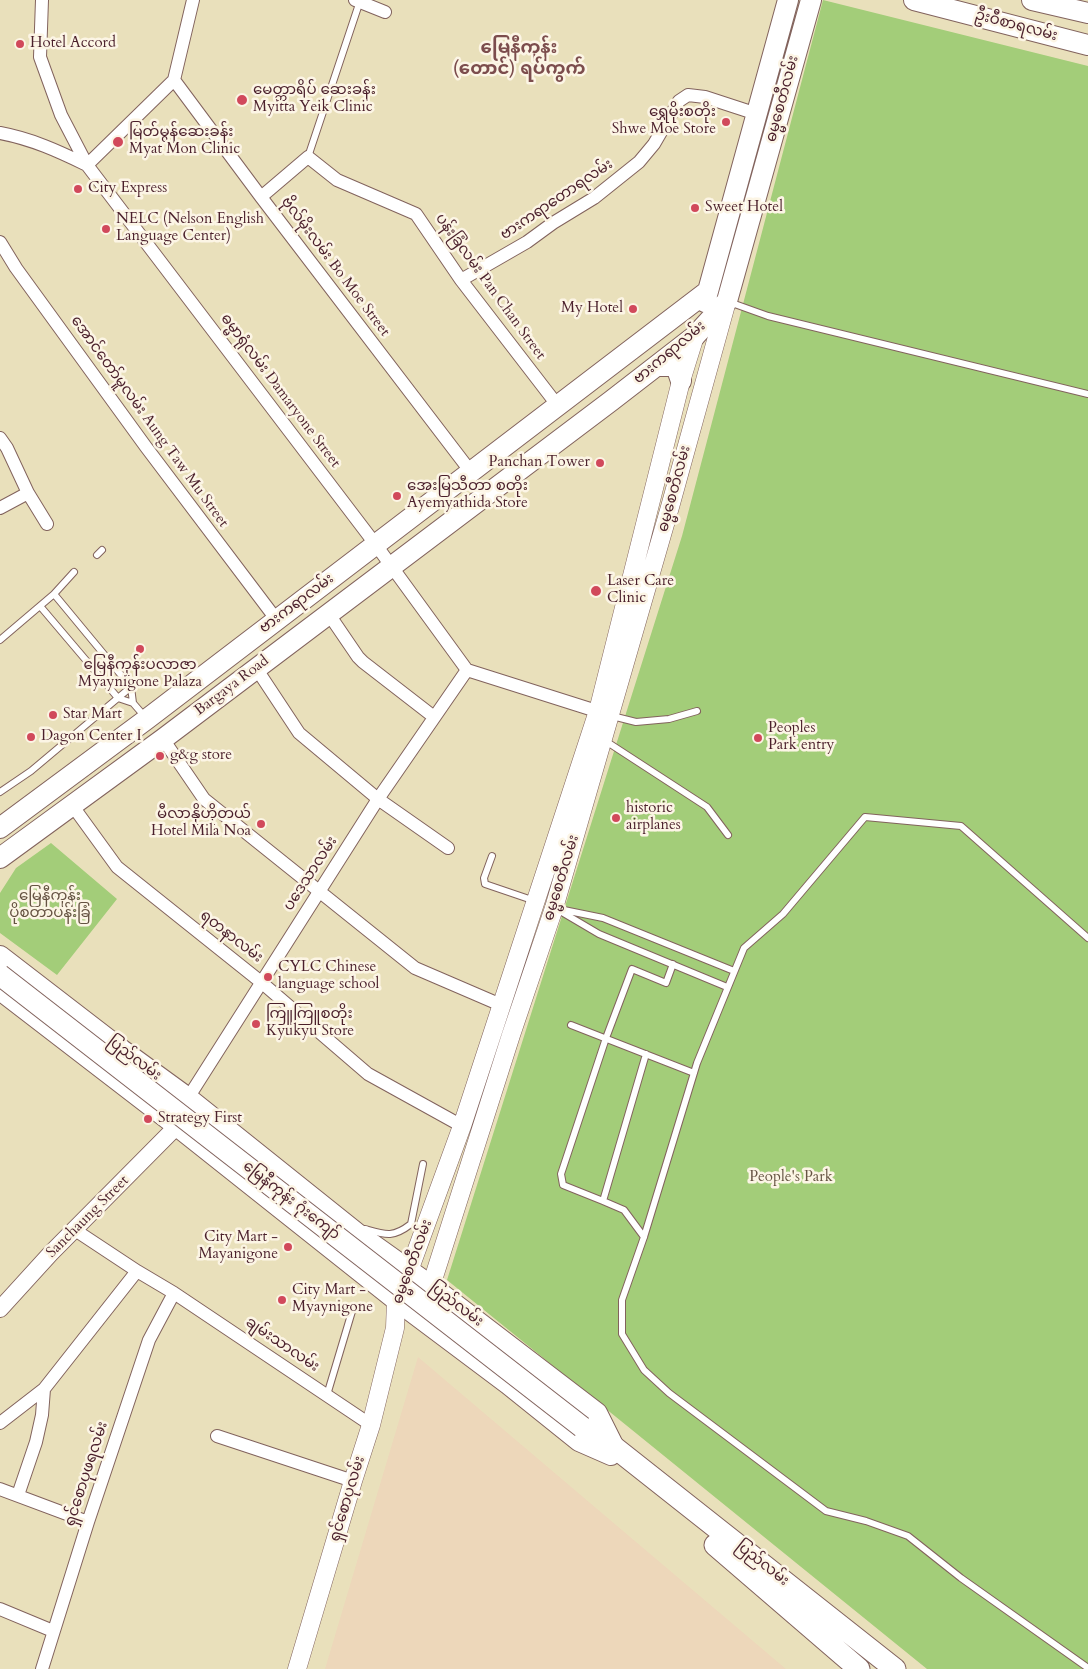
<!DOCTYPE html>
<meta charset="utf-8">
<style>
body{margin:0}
canvas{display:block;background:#e9e0bb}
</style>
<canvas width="1088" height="1669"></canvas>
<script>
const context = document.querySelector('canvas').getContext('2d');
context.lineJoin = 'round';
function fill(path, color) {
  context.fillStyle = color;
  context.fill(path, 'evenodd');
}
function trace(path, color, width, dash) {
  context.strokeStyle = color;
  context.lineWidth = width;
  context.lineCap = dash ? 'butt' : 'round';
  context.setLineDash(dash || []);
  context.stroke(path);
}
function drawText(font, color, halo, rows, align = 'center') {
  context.font = font + ' Cardo,"Noto Sans Myanmar",serif';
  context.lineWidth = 5;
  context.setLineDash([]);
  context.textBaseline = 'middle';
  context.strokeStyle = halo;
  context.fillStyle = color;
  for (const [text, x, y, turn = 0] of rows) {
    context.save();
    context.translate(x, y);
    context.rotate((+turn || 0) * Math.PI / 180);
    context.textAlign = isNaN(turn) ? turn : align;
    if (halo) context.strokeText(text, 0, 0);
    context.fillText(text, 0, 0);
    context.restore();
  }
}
const built = new Path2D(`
 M418,1357l211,179 157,133h-461z`);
const green = new Path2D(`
 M823,0l265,66v1603h-161l-480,-389 235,-744z
 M51,843l66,56 -60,76 -57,-42v-40l16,-25z`);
const service = new Path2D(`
 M308,157l52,-156
 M729,302l39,14 320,78
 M97,555l5,-5
 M54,594l77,93 2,16 13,15
 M40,606l78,92 15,5
 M0,640l54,-46 20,-22
 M612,716l24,6 33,-3 28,-8
 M604,740l103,67 21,28
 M0,792l31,-21 100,-84
 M492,856l-8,22 1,6 50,17
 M554,908l49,10 131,53
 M560,911l39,23 128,53
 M1088,938l-127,-112 -96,-9 -82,97 -39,34 -47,115 -53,174 -22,63v34l22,36 25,23 157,118 40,10 42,15 53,42 127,90
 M571,1025l123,48
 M603,1201l-40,-16 -2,-11 45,-136 26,-69 34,14 7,-19
 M365,1229c21,6 28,9 46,-5l12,-60
 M644,1237l-20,-27 -21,-9 43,-147
 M327,1395l26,-87`);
const minor = new Path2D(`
 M42,0l-2,57 21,58 26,50 289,380 91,125 139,44
 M355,0l30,12
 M174,80l87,117 210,275
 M0,133c32,6 58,18 87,32l87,-85 19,-80
 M261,197l47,-40 29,23 79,34 45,66 97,126
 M0,242l16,26 130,179 130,172
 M461,280l66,-38 26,-19 41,-25 45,-36 15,-18 25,-43 9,-6 17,2 52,17
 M0,438l7,10 21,45
 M0,508l28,-15 19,31
 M328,613l30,44 5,5 71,55
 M256,668l43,65 79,66 70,49
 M163,739l41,60 211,169 86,37
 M72,805l45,62 144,115 107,92 94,52
 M188,1098l190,-299 89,-129
 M75,1230l62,41 37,22 197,132
 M0,1423l44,-34 93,-118
 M217,1436l136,45
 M0,1489l88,33
 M18,1495l18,-53 6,-27 2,-26
 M0,1609l53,22
 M42,1669l46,-147 61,-182 25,-47`);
const tertiary = new Path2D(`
 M0,1309l51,-56 126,-127`);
const secondary = new Path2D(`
 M424,1297l7,-11 80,-251 43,-127 116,-401 57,-206
 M297,1669l56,-188 18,-56 24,-97 1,-28 13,-29 53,-145 136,-415 83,-330 14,-45`);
const primary = new Path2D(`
 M914,0l174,45
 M1032,0l56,13
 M705,302l83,-302
 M658,366h18l5,15
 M0,828l147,-109 561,-428
 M0,858l163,-119 448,-338 84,-65 32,-35 84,-301
 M0,956l122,94 66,48 170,136 73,52 166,127 17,34
 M0,990l177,136 219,174 112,84 71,57 32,14`);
const trunk = new Path2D(`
 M582,1427l32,20 281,222
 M715,1545l144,124`);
const trunkBridge = new Path2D(`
 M0,975l582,452`);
const markers = [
 [20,44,5,"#d1495b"],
 [242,100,6,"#d1495b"],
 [726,122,5,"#d1495b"],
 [118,142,6,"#d1495b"],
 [78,189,5,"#d1495b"],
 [695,208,5,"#d1495b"],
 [106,229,5,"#d1495b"],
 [633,309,5,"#d1495b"],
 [600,463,5,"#d1495b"],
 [397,496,5,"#d1495b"],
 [596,591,6,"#d1495b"],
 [140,649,5,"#d1495b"],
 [53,715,5,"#d1495b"],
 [31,737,5,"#d1495b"],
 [758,738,5,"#d1495b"],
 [160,756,5,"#d1495b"],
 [616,818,5,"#d1495b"],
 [261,824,5,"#d1495b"],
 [268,977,5,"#d1495b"],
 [256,1024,5,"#d1495b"],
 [148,1119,5,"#d1495b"],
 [288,1247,5,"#d1495b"],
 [282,1300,5,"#d1495b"]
];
const streetNames = [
 ["ဦးဝီစာရလမ်း",1016,26,15],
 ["ဓမ္မစေတီလမ်း",783,99,-75],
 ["ဗားကရာတောရလမ်း",557,200,-34],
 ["ဗိုလ်မိုးလမ်း Bo Moe Street",335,267,53],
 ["ပန်းခြံလမ်း Pan Chan Street",490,287,54],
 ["ဗားကရာလမ်း",670,353,-40],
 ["ဓမ္မာရုံလမ်း Damaryone Street",280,391,53],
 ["အောင်တော်မူလမ်း Aung Taw Mu Street",149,422,54],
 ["ဓမ္မစေတီလမ်း",675,489,-75],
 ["ဗားကရာလမ်း",297,604,-37],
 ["Bargaya Road",232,686,-37],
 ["ပဒေသာလမ်း",311,874,-57],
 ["ဓမ္မစေတီလမ်း",562,878,-73],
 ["ရတနာလမ်း",231,937,38],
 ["ပြည်လမ်း",134,1059,37],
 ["မြေနီကုန်း ဂုံးကျော်",291,1201,38],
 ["Sanchaung Street",88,1217,-45],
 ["ဓမ္မစေတီလမ်း",413,1262,-70],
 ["ပြည်လမ်း",456,1305,37],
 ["ချမ်းသာလမ်း",282,1345,34],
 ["ရှင်စောပုဖရလမ်း",87,1474,-72],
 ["ရှင်စောပုလမ်း",348,1499,-73],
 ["ပြည်လမ်း",762,1564,38]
];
const poiNames = [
 ["Hotel Accord",30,44],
 ["မေတ္တာရိပ် ဆေးခန်း",253,91],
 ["Myitta Yeik Clinic",253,108],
 ["ရွှေမိုးစတိုး",716,113,"right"],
 ["Shwe Moe Store",716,130,"right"],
 ["မြတ်မွန်ဆေးခန်း",129,133],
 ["Myat Mon Clinic",129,150],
 ["City Express",88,189],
 ["Sweet Hotel",705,208],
 ["NELC (Nelson English",116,220],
 ["Language Center)",116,237],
 ["My Hotel",623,309,"right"],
 ["Panchan Tower",590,463,"right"],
 ["အေးမြသီတာ စတိုး",407,487],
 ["Ayemyathida Store",407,504],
 ["Laser Care",607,582],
 ["Clinic",607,599],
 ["မြေနီကုန်းပလာဇာ",140,666,"center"],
 ["Myaynigone Palaza",140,683,"center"],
 ["Star Mart",63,715],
 ["Peoples",768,729],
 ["Park entry",768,746],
 ["Dagon Center I",41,737],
 ["g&g store",170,756],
 ["historic",626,809],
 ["airplanes",626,826],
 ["မီလာနိုဟိုတယ်",251,815,"right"],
 ["Hotel Mila Noa",251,832,"right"],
 ["CYLC Chinese",278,968],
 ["language school",278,985],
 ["ကြူကြူစတိုး",266,1015],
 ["Kyukyu Store",266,1032],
 ["Strategy First",158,1119],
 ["City Mart -",278,1238,"right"],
 ["Mayanigone",278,1255,"right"],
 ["City Mart -",292,1291],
 ["Myaynigone",292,1308]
];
const parkNames = [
 ["မြေနီကုန်း",50,897],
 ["ပိုစတာပန်းခြံ",50,914],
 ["People's Park",791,1178]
];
const quarterNames = [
 ["မြေနီကုန်း",519,49],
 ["(တောင်) ရပ်ကွက်",519,70]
];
fill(built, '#edd7ba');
fill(green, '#a3cd79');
trace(service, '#82635d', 8);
trace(minor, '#82635d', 14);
trace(tertiary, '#82635d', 18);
trace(secondary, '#82635d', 19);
trace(primary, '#82635d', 22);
trace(trunk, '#82635d', 23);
trace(service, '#fff', 6);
trace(minor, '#fff', 12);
trace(tertiary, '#fff', 16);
trace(secondary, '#fff', 18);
trace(primary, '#fff', 20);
trace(trunk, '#fff', 21);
trace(trunkBridge, '#82635d', 23, []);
trace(trunkBridge, '#fff', 21);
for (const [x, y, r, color] of markers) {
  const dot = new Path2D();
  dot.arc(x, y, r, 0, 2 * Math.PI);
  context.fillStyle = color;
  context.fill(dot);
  trace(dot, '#fcf5e5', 2);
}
drawText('15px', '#4a1f2b', '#fcf5e5', streetNames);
drawText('15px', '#4a1f2b', '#fcf5e5', poiNames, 'left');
drawText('15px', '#655342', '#fcf5e5', parkNames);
drawText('bold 18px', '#7c4d4d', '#fcf5e5', quarterNames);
</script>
